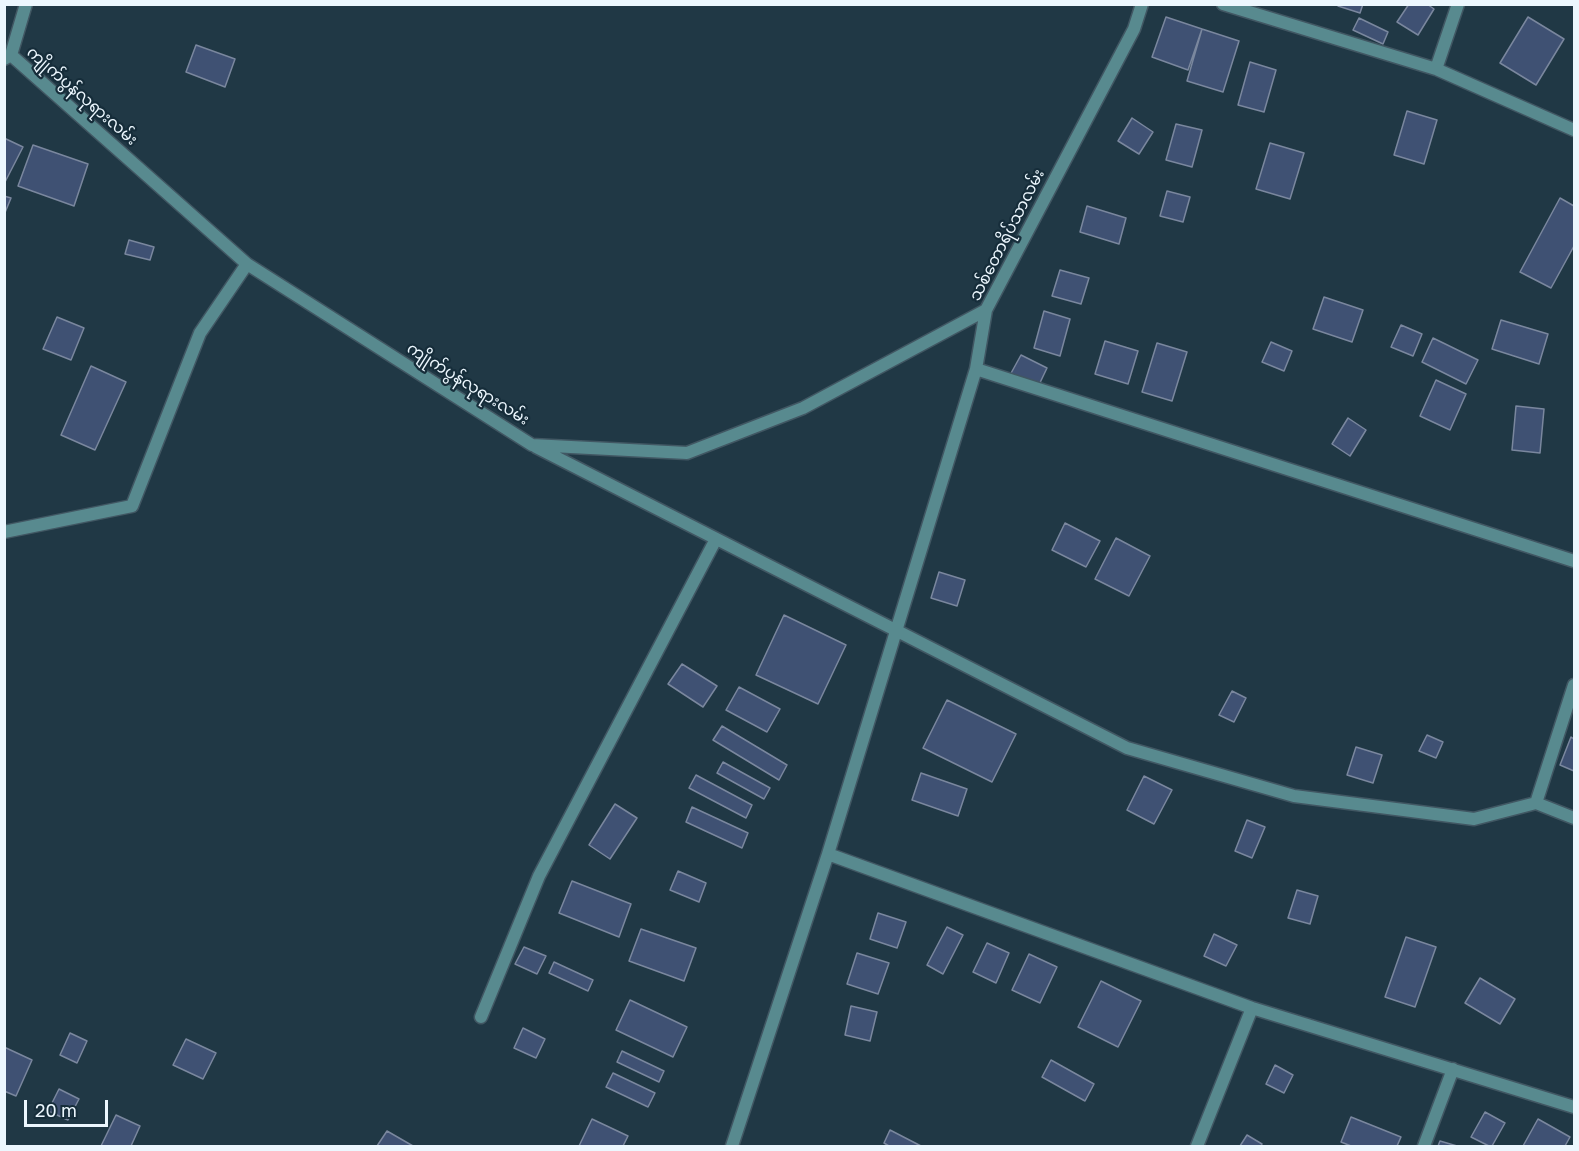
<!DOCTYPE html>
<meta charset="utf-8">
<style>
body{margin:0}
#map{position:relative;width:1579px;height:1151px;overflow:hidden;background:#203845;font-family:"Golos Text",sans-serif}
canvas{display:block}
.frame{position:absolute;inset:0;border:6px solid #ecf7fe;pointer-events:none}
.scale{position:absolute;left:24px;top:1100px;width:84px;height:27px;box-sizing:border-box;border:3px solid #ecf7fe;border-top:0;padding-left:8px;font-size:18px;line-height:21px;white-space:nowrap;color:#ecf7fe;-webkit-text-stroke:4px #162d3a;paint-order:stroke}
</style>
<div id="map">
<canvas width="1579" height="1151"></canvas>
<div class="frame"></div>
<div class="scale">20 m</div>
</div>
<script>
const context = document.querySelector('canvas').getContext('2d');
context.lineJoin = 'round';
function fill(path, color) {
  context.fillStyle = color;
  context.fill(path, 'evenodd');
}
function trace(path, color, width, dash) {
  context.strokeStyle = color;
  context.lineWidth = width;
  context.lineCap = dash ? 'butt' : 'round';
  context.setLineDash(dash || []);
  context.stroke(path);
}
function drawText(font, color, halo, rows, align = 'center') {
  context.font = font + ' "Golos Text","Noto Sans Myanmar",sans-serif';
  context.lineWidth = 4.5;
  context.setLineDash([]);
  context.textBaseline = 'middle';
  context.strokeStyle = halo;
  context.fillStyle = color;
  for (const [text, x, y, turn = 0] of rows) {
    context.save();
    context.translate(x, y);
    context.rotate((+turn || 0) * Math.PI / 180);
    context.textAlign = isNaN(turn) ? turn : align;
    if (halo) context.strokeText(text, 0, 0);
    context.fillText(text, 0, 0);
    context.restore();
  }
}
const building = new Path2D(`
 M1339,4h24l-3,9 -22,-7z
 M1409,4h18l7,5 -16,26 -21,-13z
 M1166,17l36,12 -14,41 -36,-13z
 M1528,17l36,22 -28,46 -36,-22z
 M1359,18l29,14 -5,12 -30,-14z
 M1202,29l37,12 -16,51 -36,-11z
 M196,45l39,14 -10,28 -39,-15z
 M1250,62l26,8 -12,42 -26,-7z
 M1407,111l30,9 -13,44 -30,-9z
 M1132,118l21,14 -14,22 -21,-13z
 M1176,124l26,6 -10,37 -26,-7z
 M4,138l19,9 -19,37z
 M1270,143l34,10 -14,46 -34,-10z
 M33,145l55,19 -14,42 -56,-20z
 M1167,191l23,6 -7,25 -23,-6z
 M4,196l7,2 -7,17z
 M1560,198l14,8v40l-23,42 -31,-16z
 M1087,206l39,12 -7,26 -39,-12z
 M129,240l25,7 -4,13 -25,-6z
 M1060,270l29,8 -8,26 -29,-8z
 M1324,297l39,13 -11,32 -39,-13z
 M1044,311l26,8 -10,37 -26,-8z
 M57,317l27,11 -13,32 -28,-11z
 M1501,320l47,14 -9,30 -47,-15z
 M1401,325l21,9 -9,22 -22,-9z
 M1433,338l45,22 -12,24 -44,-22z
 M1105,341l33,10 -10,33 -33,-10z
 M1271,342l21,9 -8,20 -22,-9z
 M1157,343l30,9 -15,49 -30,-9z
 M1021,355l26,13 -10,21 -27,-14z
 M91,366l35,16 -31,68 -34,-15z
 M1436,380l30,14 -16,36 -30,-14z
 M1516,406l28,3 -4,44 -28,-3z
 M1348,418l18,12 -16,26 -18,-12z
 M1065,523l35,18 -14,26 -34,-17z
 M1116,538l34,18 -21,40 -34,-17z
 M939,572l26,8 -8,26 -26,-8z
 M784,615l62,30 -28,59 -62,-29z
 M682,664l35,22 -14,21 -35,-23z
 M739,687l41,22 -13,23 -41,-22z
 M1232,691l14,7 -12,24 -15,-7z
 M947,700l69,34 -24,48 -69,-34z
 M722,726l65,39 -8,15 -66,-40z
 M1427,735l16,7 -7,16 -17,-7z
 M1571,737l3,2v32l-14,-6z
 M1356,747l26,8 -9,28 -26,-8z
 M723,762l47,26 -6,11 -47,-26z
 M921,773l46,16 -9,27 -46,-16z
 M696,775l56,30 -6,13 -57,-30z
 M1144,776l28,14 -18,34 -27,-14z
 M615,804l22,14 -27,41 -21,-14z
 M692,807l56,26 -6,15 -56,-26z
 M1247,820l18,7 -13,31 -17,-7z
 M678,871l28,12 -7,19 -29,-12z
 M572,881l59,23 -12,33 -60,-24z
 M1297,890l21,6 -8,28 -22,-6z
 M878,913l28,9 -9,26 -27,-9z
 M947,927l16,8 -20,39 -16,-9z
 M641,929l55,19 -12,33 -55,-20z
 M1214,934l23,11 -11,21 -22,-10z
 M1406,937l30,10 -21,60 -30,-10z
 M987,943l22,10 -13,30 -23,-11z
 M524,947l22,9 -9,18 -22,-10z
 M857,953l32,10 -11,31 -31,-10z
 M1029,954l28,13 -17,36 -28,-13z
 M554,962l39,18 -5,11 -39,-18z
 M1480,978l35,21 -15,25 -35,-21z
 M1101,981l40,20 -23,46 -40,-20z
 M630,1000l57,27 -14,30 -57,-27z
 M851,1006l26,6 -7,29 -25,-6z
 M523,1028l22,11 -9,19 -22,-10z
 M70,1033l17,8 -10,22 -17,-8z
 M186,1039l30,14 -13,26 -30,-14z
 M4,1047l28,13 -16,36 -12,-5z
 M622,1051l42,20 -5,11 -42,-20z
 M1051,1060l43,24 -9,17 -43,-24z
 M1275,1065l18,10 -9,18 -18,-9z
 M613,1073l42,20 -7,14 -42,-20z
 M59,1089l20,10 -11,21 -20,-9z
 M1485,1112l20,11 -13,23h-3l-18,-9z
 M116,1115l24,11 -9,20h-30z
 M1351,1117l50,20 -4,9h-46l-10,-4z
 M592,1119l36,17 -5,10h-44z
 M1538,1119l32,18 -5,9h-42z
 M890,1130l31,16h-32l-5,-3z
 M387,1131l26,15h-36z
 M1247,1135l15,9 -1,2h-21z
 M1440,1141l17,5h-19z`);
const street = new Path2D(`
 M1223,4l213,65 138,61
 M11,55l15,-51
 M4,59l7,-4 236,209 285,181 155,8 116,-45 183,-98
 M1436,69l22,-65
 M976,369l598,192
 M536,447l591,301 167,48 180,23 62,-16 38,15
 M4,532l128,-26 68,-173 47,-69
 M1536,803l38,-118
 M828,854l424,154 322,99
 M481,1017l58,-141 177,-337
 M732,1146l96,-292 148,-485 10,-59 148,-281 8,-25
 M1197,1146l55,-138
 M1424,1146l29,-77`);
const streetNames = [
 ["ကျိုက်ပွန်လုရားလမ်း",82,96,41],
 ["သစ်တောရိပ်သာလမ်း",1007,235,-63],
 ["ကျိုက်ပွန်လုရားလမ်း",468,384,32]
];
fill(building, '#3f5173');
trace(building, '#7a879e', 1.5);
trace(street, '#415763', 15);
trace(street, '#588a8f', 12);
drawText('16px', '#ecf7fe', '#162d3a', streetNames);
</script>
